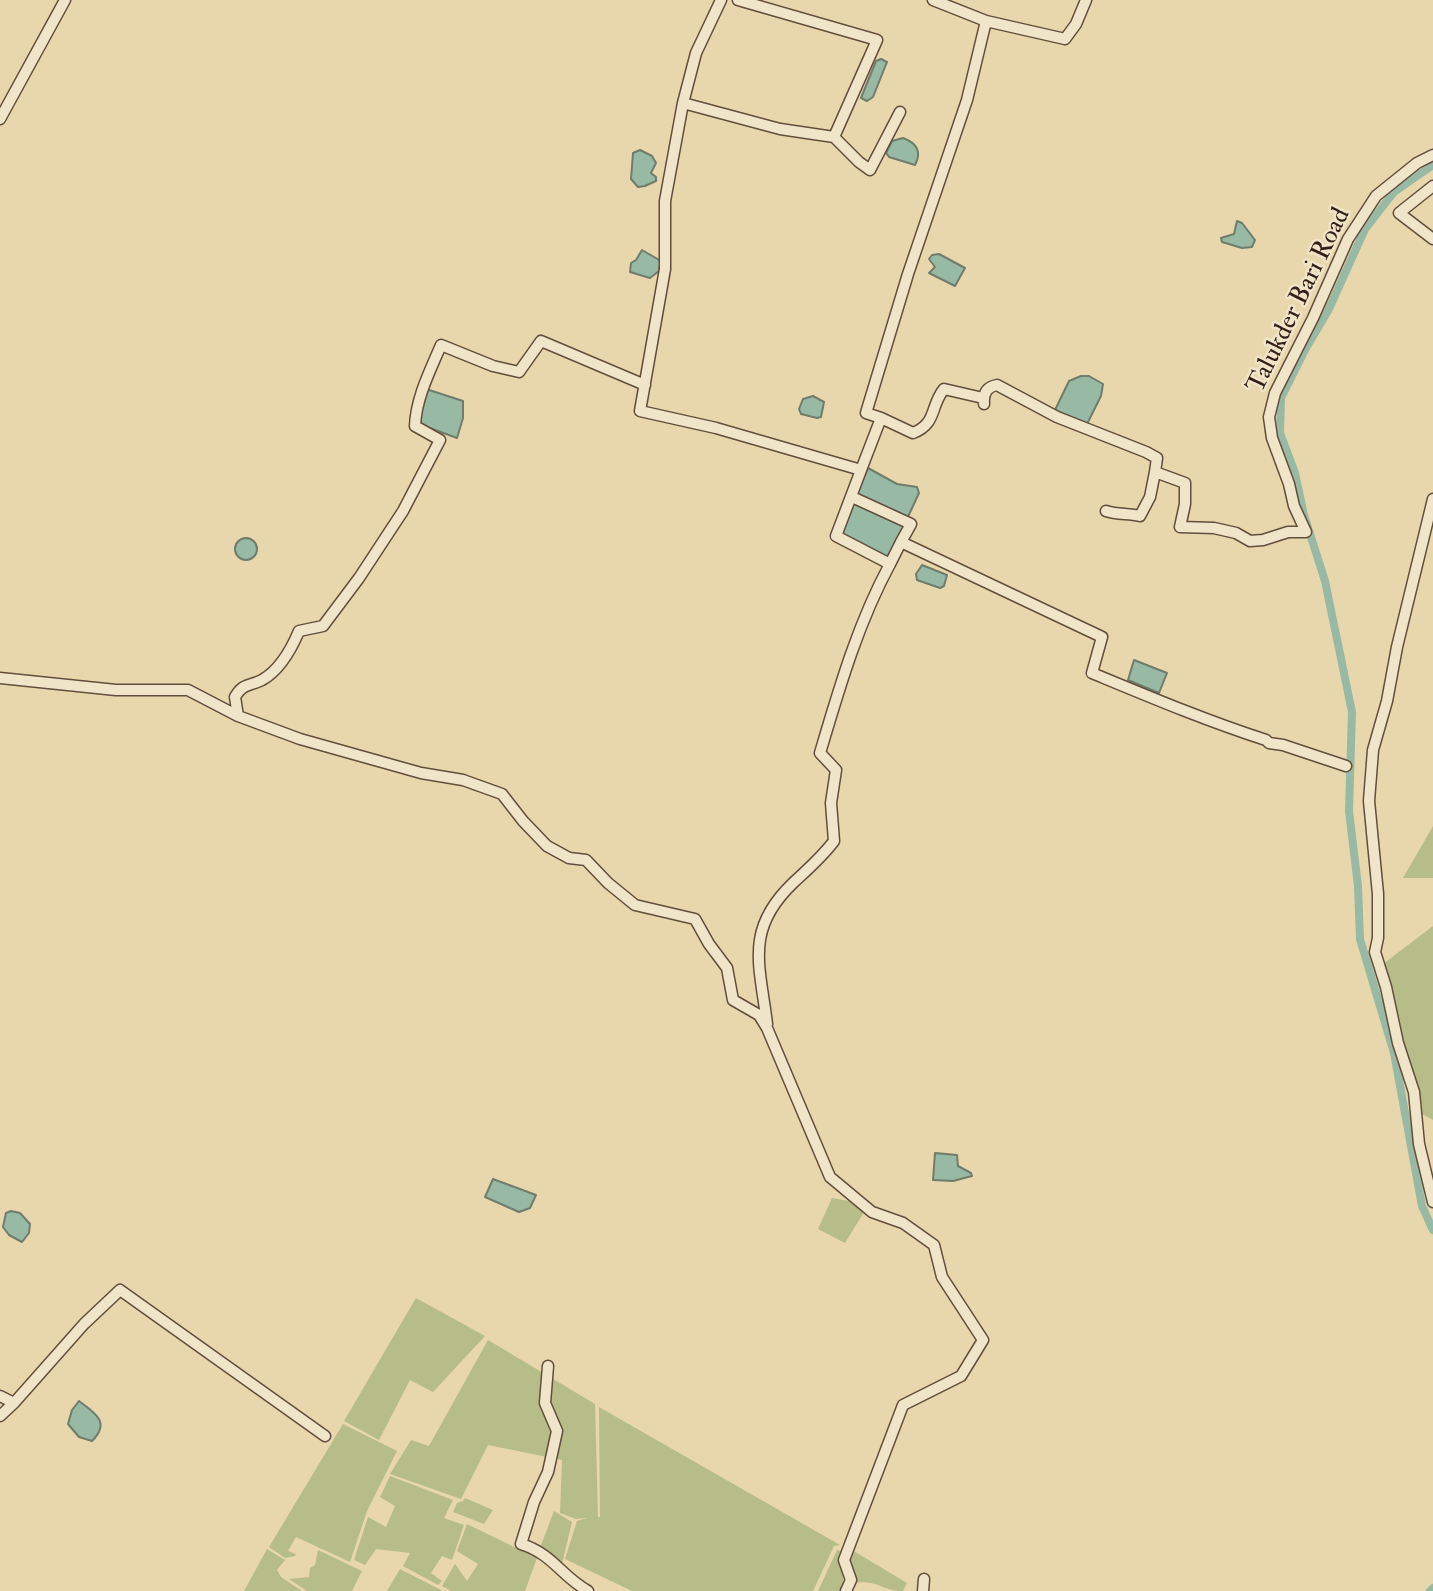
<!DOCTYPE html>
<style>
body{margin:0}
canvas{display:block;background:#e8d6ac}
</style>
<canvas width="1433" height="1591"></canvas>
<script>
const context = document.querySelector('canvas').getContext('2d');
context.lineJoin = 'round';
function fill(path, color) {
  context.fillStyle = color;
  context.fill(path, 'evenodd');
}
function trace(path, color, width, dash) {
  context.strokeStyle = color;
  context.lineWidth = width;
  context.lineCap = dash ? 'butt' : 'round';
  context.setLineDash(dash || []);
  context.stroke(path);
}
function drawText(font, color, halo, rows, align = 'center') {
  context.font = font + ' "IM FELL Double Pica",serif';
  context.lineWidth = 5;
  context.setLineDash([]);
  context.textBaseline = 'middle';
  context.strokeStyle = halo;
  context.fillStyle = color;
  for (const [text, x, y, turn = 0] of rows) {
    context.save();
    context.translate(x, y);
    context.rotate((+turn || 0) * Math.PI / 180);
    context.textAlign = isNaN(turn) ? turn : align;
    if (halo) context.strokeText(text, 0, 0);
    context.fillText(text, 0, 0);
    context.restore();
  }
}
const green = new Path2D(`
 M1433,826v52h-30z
 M1433,926v194l-11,-6 -39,-150z
 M832,1198l17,3 15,11 -19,31 -27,-14z
 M416,1298l69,38 -52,56 -23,-12 -31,60 -35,-19z
 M488,1340l107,64 3,113h2l-1,-110 241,138 -6,1 -21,45h-181l-67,-32 12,-38 10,-3 -11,1 -16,-6 2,-53 -74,-15 -27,54 -71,-25 21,-34 18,6z
 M343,1424l54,27 -30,60 -17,51 -54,-25 -8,14 8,3 -1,2 -10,2 -16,-11z
 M390,1476l63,24 -9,18 20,7 -12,35 -10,-4 -11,17 11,8 -4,4 -35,-19 7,-13 -34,-4 -11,16 -11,-5 14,-43 18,10 9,-21 -15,-9z
 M465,1498l28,12 -9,14 -31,-12 4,-9 6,-2z
 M554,1511l18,11 -10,42 -22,-16z
 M467,1524l70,34 -12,33h-74l-9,-5 13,-22 12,17 11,-17 -21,-13z
 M267,1549l18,11 -8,10 4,7 21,14h-58z
 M318,1550l44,21 -10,20h-45l-18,-12 20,-2 1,-9 5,-3z
 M837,1550l8,2 -3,39h-24z
 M852,1550l55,33 -4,8c-21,0 -26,-12 -49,-8l-4,-21z
 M400,1569l43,22h-56z`);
const water = new Path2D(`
 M881,59l6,3 -14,35 -6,4 -6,-3 15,-37z
 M903,138c14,5 19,14 12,27l-26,-8 -3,-4 6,-12z
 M640,150l12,6 4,7 -5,10 5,4v4l-11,5 -7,1 -7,-8 2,-26z
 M1237,221l5,2 13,17 -3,7 -10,1 -20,-6 -1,-4 13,-4z
 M642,250l19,11 -2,10 -9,7 -20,-6 1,-9 5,-3z
 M939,254l26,14 -10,18 -26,-13 6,-6 -6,-8 3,-4z
 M1081,376h8l14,8 -2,12 -14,28 -32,-14 14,-29z
 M426,389l37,12v17l-6,20 -38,-14z
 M813,396l11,6 -3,15 -4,1 -16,-4 -2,-5 4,-10z
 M868,468l29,16 20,3 2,6 -12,26 -51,-23z
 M853,501l54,25 -17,34 -49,-24v-4z
 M235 549a11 11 0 1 1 22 0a11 11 0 1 1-22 0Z
 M922,565l25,10 -3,11 -4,2 -23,-8 -1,-6z
 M1134,660l33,13 -8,20 -31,-13z
 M935,1153l22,2 1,11 13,7 1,3 -19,5 -20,-1z
 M493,1179l43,16 -6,13 -11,4 -34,-15z
 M11,1211l9,2 10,11 -1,9 -7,9 -13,-7 -6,-8 3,-14z
 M79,1401c16,12 32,21 13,40l-13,-4 -11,-13 4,-14z`);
const canal = new Path2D(`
 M1433,165l-39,27 -29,37 -37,82 -22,37 -25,50 -1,35 15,40 9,42 21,66 27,131 -3,99 9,75 2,53 34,114 28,153 11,24
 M1430,1591l3,-3`);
const minor = new Path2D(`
 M738,0l139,40 -43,97
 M986,21l79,18 11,-15 10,-24
 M683,103l13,-50 25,-53
 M0,119l65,-119
 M1433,186l-34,27 34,26
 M984,404c-1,-11 3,-17 13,-19l60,32 89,35 11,6 -2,14
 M881,418l-15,-5 42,-139 59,-174 19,-79 -53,-21
 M861,470l20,-52 32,15c24,-9 17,-27 31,-44l39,9
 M852,497l59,27 -10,18 201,95 -10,36c58,24 115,48 174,67l3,3 14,2 63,21
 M1433,499l-36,148 -10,54 -14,49 -4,51 9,93v44l-3,14 11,35 12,56 16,49 5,52 14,58
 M1106,511c12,4 22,2 34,5l10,-19 5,-25 30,11v21l-5,23 34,1 22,5 14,8 13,-1 25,-8h18l-12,-26 -5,-22 -17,-46 -3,-21 6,-24 38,-75 35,-79 28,-43 41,-33 16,-8
 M890,564l11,-22
 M0,678l116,12h72l50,26 62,23 121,34 42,7 39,14 21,27 24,25 22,12 17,2 22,23 27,22 60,14 14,25 18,24 6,32 26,15 8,13 63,149 42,35 31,11 31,22 8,32 41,63 -22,36 -58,29 -59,155 7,20 -5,11
 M238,716l-3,-19c8,-14 13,-10 27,-17 18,-10 29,-30 37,-49l24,-5 36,-48 44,-67 37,-71 -25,-14c1,-28 15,-55 26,-81l52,21 26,6 22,-31 104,44
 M767,1024c-7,-59 -23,-94 26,-141 15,-14 29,-26 41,-42l-3,-38 5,-33 -16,-17c19,-64 38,-130 70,-189l-54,-28 25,-66 -145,-42 -76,-17 25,-142v-68l18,-98 97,26 54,8 25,25 11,8 30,-58
 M548,1366l-3,37 12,28 -9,41 -14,30 -13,42c32,10 40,32 67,47
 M0,1396l14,7 -14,13
 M14,1403l70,-79 36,-34 205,146
 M923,1591l1,-12`);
const streetNames = [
 ["Talukder Bari Road",1300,301,-64]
];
fill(green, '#b7bd89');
fill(water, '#98baa4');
trace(water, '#707c6c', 2);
trace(canal, '#98baa4', 8);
trace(minor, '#624e3c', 13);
trace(minor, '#f0e4c9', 10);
drawText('26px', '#352017', '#f0e4c9', streetNames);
</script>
